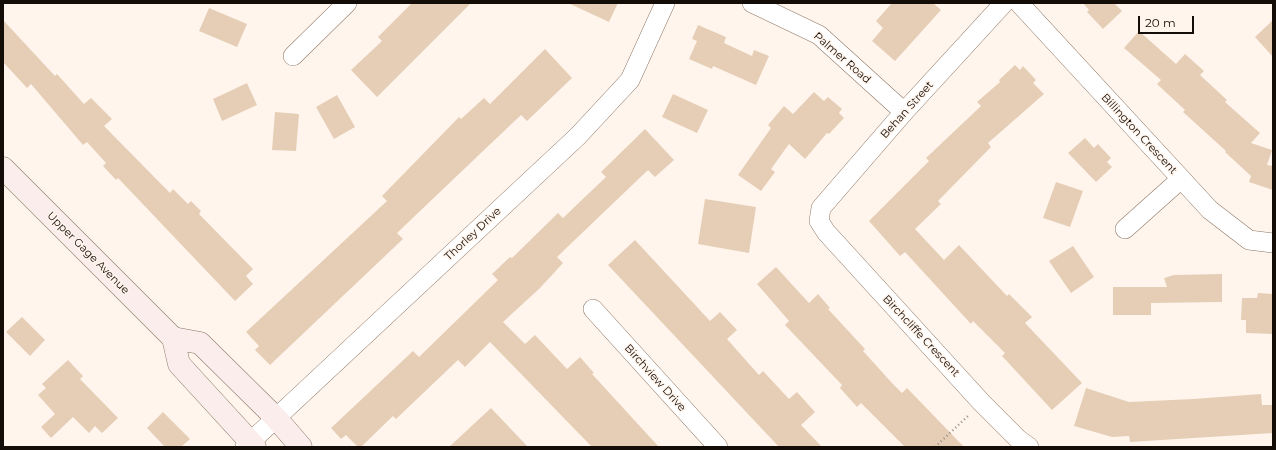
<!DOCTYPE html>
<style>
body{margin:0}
#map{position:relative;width:1276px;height:450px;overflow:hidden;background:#fff5ed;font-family:Montserrat,sans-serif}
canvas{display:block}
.frame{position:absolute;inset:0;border:4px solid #140c06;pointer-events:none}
.scale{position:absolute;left:1138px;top:16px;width:56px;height:18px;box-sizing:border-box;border:2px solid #140c06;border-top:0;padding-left:5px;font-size:12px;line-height:14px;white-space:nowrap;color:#140c06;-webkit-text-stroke:3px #fff5ed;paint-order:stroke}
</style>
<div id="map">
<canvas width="1276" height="450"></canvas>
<div class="frame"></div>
<div class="scale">20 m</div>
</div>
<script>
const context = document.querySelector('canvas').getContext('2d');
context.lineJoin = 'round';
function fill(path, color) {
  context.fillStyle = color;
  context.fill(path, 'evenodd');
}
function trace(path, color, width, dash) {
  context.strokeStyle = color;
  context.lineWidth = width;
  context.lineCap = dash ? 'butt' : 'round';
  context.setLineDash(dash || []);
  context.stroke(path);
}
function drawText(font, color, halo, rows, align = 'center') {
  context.font = font + ' Montserrat,sans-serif';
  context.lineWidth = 3;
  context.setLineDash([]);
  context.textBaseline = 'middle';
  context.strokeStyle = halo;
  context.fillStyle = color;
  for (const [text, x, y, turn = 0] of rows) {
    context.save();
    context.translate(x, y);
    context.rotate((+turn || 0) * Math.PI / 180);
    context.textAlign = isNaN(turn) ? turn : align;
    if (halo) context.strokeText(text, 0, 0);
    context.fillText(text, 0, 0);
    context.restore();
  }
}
const building = new Path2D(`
 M412,3h59l-94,94 -26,-27 31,-29 -4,-4z
 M568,3h50l-9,19z
 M892,3h41l8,7 -46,51 -23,-20 11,-13 -7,-7z
 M1083,3h31l8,8 -19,18 -16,-17 2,-2z
 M209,8l38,16 -10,23 -38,-16z
 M3,20l52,56 2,-2 27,30 7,-6 21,21 -8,7 66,67 3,-4 15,15 3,-3 10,10 -2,3 54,55 -7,7 7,8 -18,17 -117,-123 -2,2 -13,-14 3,-3 -19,-21 -4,3 -52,-61 -4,4 -24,-26z
 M1273,20v37l-18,-20z
 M698,25l28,12 -2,6 28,13 2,-6 15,6 -13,29 -43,-19 -1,3 -23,-10 8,-18 -5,-2z
 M1139,31l37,33 9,-10 19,17 -4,4 27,25 -2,2 35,31 -9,10 21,7 -5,15 6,1v24l-24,-8 2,-6 -26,-24 1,-1 -43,-39 2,-2 -28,-26 4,-4 -37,-32z
 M545,49l27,29 -45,43 -6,-6 -39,37 -85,81 6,6 -133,126 -15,-15 4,-4 -13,-14 141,-131 -5,-5 77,-79 2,2 23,-21 6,6z
 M1015,65l5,5 3,-4 13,14 -3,3 11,11 -56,49 3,4 -53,54 3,3 -26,25 29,31 15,-15 48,51 2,-2 23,23 -7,6 57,60 -30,27 -50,-54 3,-3 -32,-32 -2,3 -66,-72 -5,4 -31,-35 60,-60 -3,-3 55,-52 -4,-4 23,-20 -1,-2z
 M247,83l10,22 -35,16 -9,-22z
 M814,92l10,9 4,-4 14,12 -3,4 5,5 -15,16 -2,-1 -22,26 -16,-15 -18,25 4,3 -14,19 -23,-16 33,-47 -3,-3 16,-19 9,8z
 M673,94l35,16 -11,23 -35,-16z
 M337,95l18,32 -21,12 -18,-32z
 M275,112l24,2 -3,37 -24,-1z
 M645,129l29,31 -19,17 -7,-7 -91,87 6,6 -23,25 -37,34 22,22 10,-9 32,34 13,-12 14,16 -2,1 67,73h-67l-102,-105 -25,25 -7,-7 -62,59 -3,-3 -32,31h-3l-12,-12 -5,4 -10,-11 82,-77 6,6 79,-77 -6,-6 18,-17 2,1 46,-45 5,5 24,-23 19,-18 -5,-5z
 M1085,138l9,10 4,-4 13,14 -4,4 5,5 -16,15 -28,-29z
 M1056,182l27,9 -13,36 -27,-9z
 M705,199l51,8 -7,46 -51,-9z
 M635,240l75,81 10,-9 17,18 -10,9 32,36 4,-4 26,28 8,-7 18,20 -14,13 21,22h-43l-171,-182z
 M1073,246l21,31 -23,16 -22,-32z
 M776,267l33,36 9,-9 12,14 -2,1 37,40 -2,2 29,32 10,10 5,-5 57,59h-59l-44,-44 -4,4 -17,-19 2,-3 -57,-60 4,-4 -32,-37z
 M1222,274v28l-71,1v12h-38v-28h54l-3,-9 10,-3z
 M1258,293l15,1v40l-27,-1v-13h-5l1,-22h15z
 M22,317l23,23 -15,16 -24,-24z
 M68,360l15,16 -3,3 38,39 -16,15 -7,-7 -6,7 -16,-16 -22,21 -10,-11 14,-13 -17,-19 8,-7 -4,-4z
 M1086,388l43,14 64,-3 68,-5 1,11h10l1,28 -143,9 -1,-6 -17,1 -38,-11z
 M491,408l37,39h-79z
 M163,412l27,27 -9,8h-16l-18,-19z`);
const path = new Path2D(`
 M935,447l34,-32`);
const street = new Path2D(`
 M752,3l67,32 85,77
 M1004,3l-100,109 -83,96 -2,13 7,11 156,171 36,36 11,8
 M1019,3l191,207 39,30 24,3
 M293,56l54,-53
 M1125,229l56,-50
 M593,309l125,138
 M245,447l333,-311 52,-56 35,-77`);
const secondary = new Path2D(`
 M3,168l170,170 6,26 76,83
 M173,338l27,5 76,75 25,29`);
const streetNames = [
 ["Palmer Road",842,58,41],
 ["Behan Street",907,110,-48],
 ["Billington Crescent",1139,134,47],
 ["Thorley Drive",473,234,-43],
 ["Upper Gage Avenue",88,253,45],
 ["Birchcliffe Crescent",921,336,47],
 ["Birchview Drive",655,378,48]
];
fill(building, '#e6ceb6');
trace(street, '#8d7665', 20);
trace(secondary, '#8d7665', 23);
trace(path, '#998f88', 2.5, [1, 3]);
trace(street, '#fff', 19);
trace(secondary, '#faedec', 22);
drawText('11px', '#140c06', '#fff5ed', streetNames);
</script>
